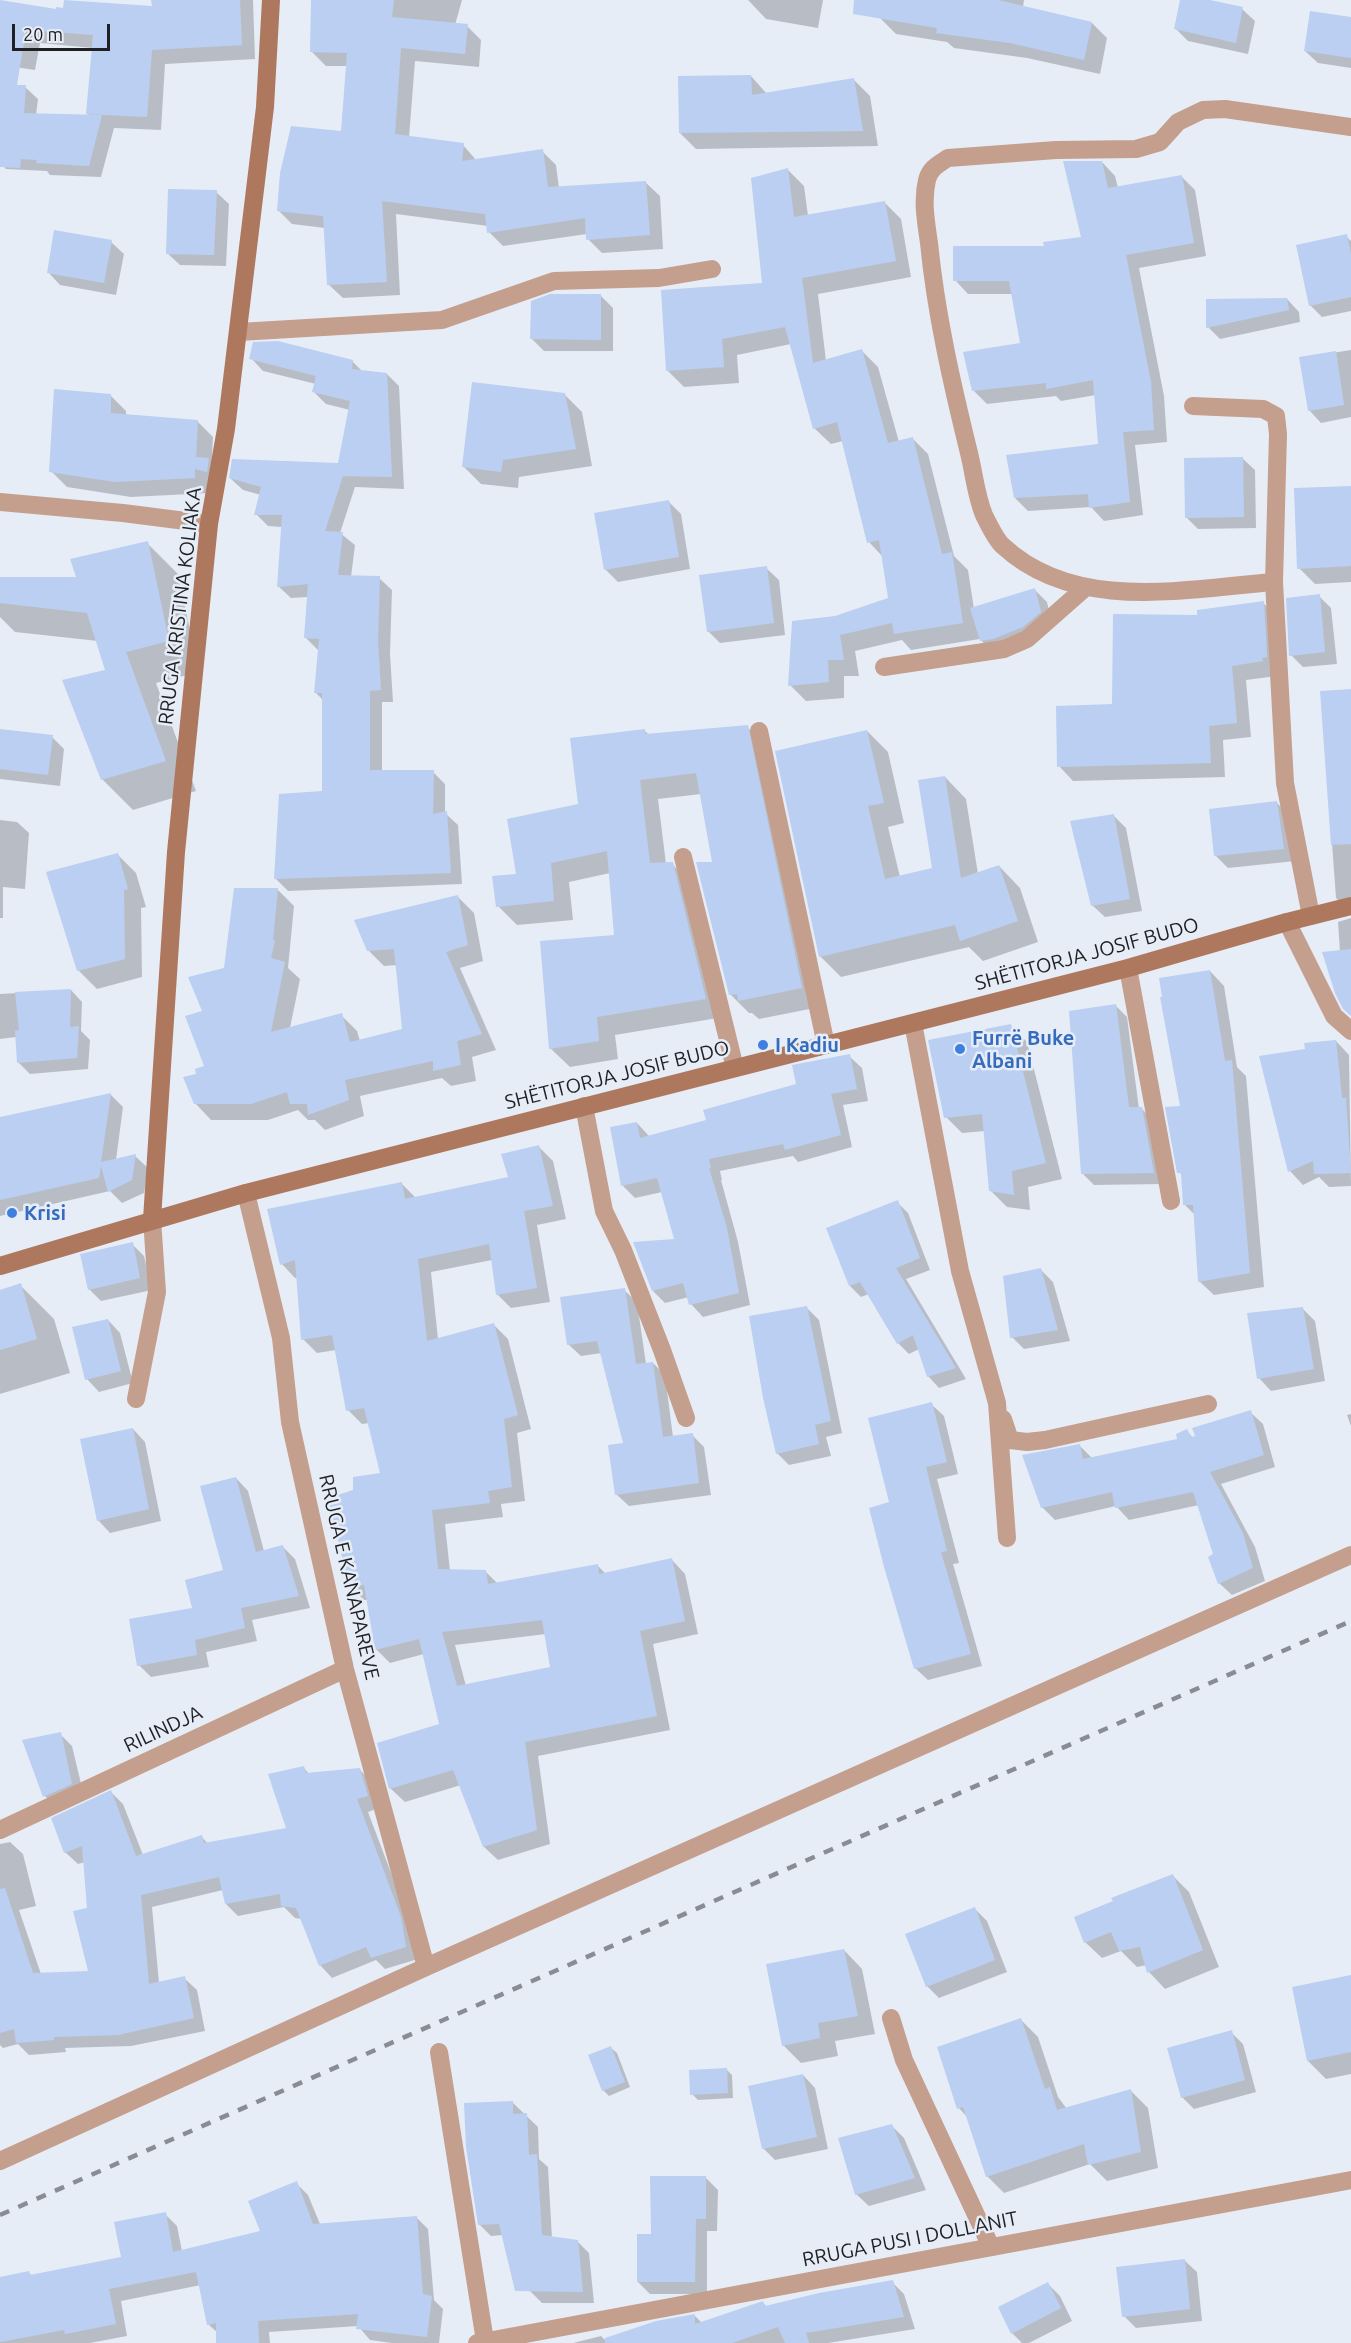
<!DOCTYPE html>
<meta charset="utf-8">
<style>
body{margin:0}
#map{position:relative;width:1351px;height:2343px;overflow:hidden;background:#e7edf7;font-family:Ubuntu,sans-serif}
canvas{display:block}
.scale{position:absolute;left:12px;top:24px;width:98px;height:27px;box-sizing:border-box;border:3px solid #1e2023;border-top:0;padding-left:8px;font-size:18px;line-height:21px;white-space:nowrap;color:#1e2023;-webkit-text-stroke:4px #e7edf7;paint-order:stroke}
</style>
<div id="map">
<canvas width="1351" height="2343"></canvas>
<div class="scale">20 m</div>
</div>
<script>
const context = document.querySelector('canvas').getContext('2d');
context.lineJoin = 'round';
function fill(path, color) {
  context.fillStyle = color;
  context.fill(path, 'evenodd');
}
function trace(path, color, width, dash) {
  context.strokeStyle = color;
  context.lineWidth = width;
  context.lineCap = dash ? 'butt' : 'round';
  context.setLineDash(dash || []);
  context.stroke(path);
}
function drawText(font, color, halo, rows, align = 'center') {
  context.font = font + ' Ubuntu,sans-serif';
  context.lineWidth = 5;
  context.setLineDash([]);
  context.textBaseline = 'middle';
  context.strokeStyle = halo;
  context.fillStyle = color;
  for (const [text, x, y, turn = 0] of rows) {
    context.save();
    context.translate(x, y);
    context.rotate((+turn || 0) * Math.PI / 180);
    context.textAlign = isNaN(turn) ? turn : align;
    if (halo) context.strokeText(text, 0, 0);
    context.fillText(text, 0, 0);
    context.restore();
  }
}
const shadow = new Path2D(`
 M153,0h100l2,59 -90,5 -4,66 -47,-2 -13,49 -51,-2 -3,-4 -41,-2 -6,-7v-77l25,2 13,12 -2,16 54,1 -3,-3 6,-65 -53,-5 -5,27 -35,-5v-63l57,9 96,-3z
 M312,0h150l-7,25 12,1 14,14 -2,27 -64,-6 -6,77 54,7 14,16 65,-10 14,14 3,23 86,-6 15,14 3,53 -61,4 -14,-14 -1,-5 -84,12 -14,-14 -1,-6 -92,-12 4,81 -57,3 -15,-14 -3,-56 -33,-4 -14,-14 64,-77 5,-67h-21l-14,-14z
 M748,0h75l-5,28 -52,-9z
 M883,0h141l-1,7 69,16 15,15 -7,36 -73,-16 -73,-10 -7,-6 -51,-8 -16,-16z
 M1182,0h21l39,9 13,12 -7,33 -60,-13 -12,-12z
 M1351,19v49l-33,-5 -13,-12z
 M751,76l16,18 87,-14 16,16 8,50 -182,3 -16,-16z
 M1102,162l13,14 3,12 64,-11 13,13 11,66 -67,12 25,128 3,46 -32,3 8,70 -39,6 -13,-14 -63,4 -13,-13 85,-52 -4,-51 -35,6 -5,-5 -69,8 -13,-13 48,-47 -9,-50h-45l-13,-14 91,-33 37,-8z
 M788,170l16,16 4,30 77,-13 16,16 10,58 -93,17 8,67 36,-10 16,16 21,75 13,-4 16,16 26,102 14,14 6,39 61,-19 12,12 5,22 -59,29 -13,-14 -69,11 -9,-10 -47,11 4,25h-15v22l-38,3 -16,-16 46,-67 54,-19 -7,-42 -14,-15 -26,-101 -12,3 -17,-16 -23,-84 -54,11 2,28 -55,4 -16,-16 96,-87z
 M216,192l13,12 -3,62 -46,-1 -13,-12z
 M1346,236l5,5v70l-29,6 -12,-12z
 M111,242l13,12 -8,41 -56,-10 -12,-13z
 M601,296l12,12v43h-69l-12,-12z
 M1287,299l12,13 1,10 -80,17 -12,-12z
 M1351,350v67l-30,6 -12,-13 -9,-52z
 M251,358l101,3 10,10 25,3 12,12 5,103 -49,-2 -15,46 15,12 -4,32 28,1 13,12 -2,64 3,48h-11v69l51,1 12,12v29l13,12 4,59 -174,7 -12,-12 47,-86v-93l-8,-8 4,-41 -13,-13 2,-41 -17,1 -13,-12 4,-59 -14,-1 -12,-12 5,-19 -18,-5 -13,-12 109,-13 11,-55 -24,-6 -12,-12 2,-8 -53,-13z
 M565,395l17,17 10,54 -73,11 -1,11 -37,-4 -17,-17z
 M111,396l15,15v4l71,6 16,16 -3,56 -79,4 -64,-10 -16,-16z
 M1242,458l13,12 1,58 -58,1 -12,-12z
 M1351,487v95l-36,2 -16,-16z
 M669,502l12,12 9,55 -72,13 -13,-13z
 M147,543l31,31 21,98 -43,11 40,108 -63,19 -31,-31 5,-108 -9,-30 -83,-9 -15,-15v-39h78z
 M766,568l13,12 6,55 -65,8 -12,-12z
 M1319,596l12,12 6,56 -34,3 -12,-12z
 M1263,603l15,14 -1,59 -31,4 5,57 -28,3 2,37 -152,4 -14,-15 140,-149z
 M1351,690v221h-1l-14,-13 -15,-205z
 M747,727l19,19 54,261 -61,12 -7,-6h-3l-19,-19 -16,-131 -13,-69 -43,5 8,65h6l19,19 33,134 -109,18 3,24 -48,8 -20,-19 65,-112 -5,-63 -41,9 4,38 -56,5 -19,-19 20,-31 126,-145 5,5z
 M0,730l52,7 12,12 -4,37 -60,-7z
 M867,731l21,21 16,71 -16,4 12,50 33,-8 12,-92 21,22 12,75 21,-8 21,22 18,54 -55,19 -14,-14 -128,30 -21,-21z
 M1277,803l12,12 7,46 -68,7 -12,-12z
 M1114,816l12,12 16,83 -37,6 -13,-12z
 M0,820l17,2 12,11 -4,56 -22,-2v31h-3z
 M118,855l18,18 10,34 -5,1 1,69 -45,12 -19,-19z
 M278,890l16,16 -6,62 12,11 -10,49 51,-13 16,16 3,10 43,-11 -6,-65 -13,1 -16,-16 90,-53 16,16 9,48 -23,7 36,82 -24,7 4,24 -25,5 -9,-8 -82,18 4,20 -39,14 -10,-10h-7l-10,-10 -30,10h-57l-16,-17 3,-28 8,-8 -2,-55 22,-43z
 M1351,918v97l-11,-63 -2,-30z
 M1210,971l14,15 13,81 9,9 18,211 -50,8 -15,-14 -4,-66 -10,-10 -2,-29 -4,-4 3,-64z
 M71,990l11,12 -1,29 9,9 -2,29 -58,5 -12,-12 -2,-25 -16,2v-45z
 M1116,1006l11,11 12,92h3l11,11 12,64 -71,1 -11,-11z
 M1010,1025l17,17 35,137 -34,8 2,23 -23,-3 -17,-17 -5,-59 -23,2 -16,-16z
 M1336,1041l13,14 2,131 -22,1 -10,-10 -16,8 -13,-14 -30,-114 46,-7z
 M849,1056l13,12 6,33 -25,4 9,42 -54,15 -5,-6 -73,15 2,9h-1l17,62 12,63 -47,12 -12,-13 -2,-7 -24,6 -12,-12 23,-51 -14,-48 -27,6 -12,-12 -11,-58 25,-5 12,13 59,-15 90,-36z
 M110,1094l13,13 -7,53 19,-4 13,12 -4,25 -22,10 -12,-12 -110,25v-97z
 M539,1147l14,14 13,58 -29,6 13,77 -39,6 -14,-14 -5,-34 -61,12 7,67 56,-14 14,14 23,90 -14,4 8,68 -24,3 2,13 -58,7 5,47h35l12,12 100,-18 9,9 66,-14 13,14 13,60 -45,10 17,86 -132,26 12,88 -52,16 -14,-13 -23,-62 -56,17 -14,-13 -12,-45 62,-19 -17,-71 -34,9 -14,-14 -8,-49h-4l-14,-14 5,-95 27,-17 -13,-51 -7,1 -14,-14 -12,-60 -19,3 -14,-14 -5,-62 -3,1 -13,-14 119,-81 15,15 94,-20zM546,1634l6,34 -86,18 -11,-41z
 M897,1202l11,11 22,57 -24,9 60,100 -27,9 -11,-12 -9,-27 -10,5 -11,-11 -29,-49 -8,3 -11,-11z
 M132,1244l12,12 8,34 -51,11 -12,-12z
 M1041,1270l12,12 17,59 -46,8 -12,-12z
 M20,1285l34,34 16,54 -70,21v-102z
 M624,1290l13,12 9,62 7,-1 12,12 8,62 19,-2 12,12 7,48 -82,11 -13,-12 9,-50 -23,-91 -21,3 -13,-12z
 M806,1307l13,13 23,113 -16,4 5,19 -42,9 -12,-12z
 M1303,1309l12,12 10,60 -54,10 -12,-13z
 M108,1320l12,13 13,50 -34,9 -12,-13z
 M931,1404l13,12 14,58 -21,5 22,84 -6,1 29,102 -54,14 -13,-12 -24,-165z
 M1250,1412l13,12 12,43 -54,17 34,63 10,34 -33,14 -13,-12 -5,-28 -15,-50 -70,15 -13,-14 -61,14 -13,-13 37,-62 13,13 87,-17 8,-10 6,7z
 M1351,1414v12l-4,-11z
 M133,1429l12,13 16,79 -51,12 -12,-13z
 M236,1478l12,13 16,60 19,-4 12,12 15,49 -58,12 5,21 -51,11 3,15 -58,10 -12,-12 55,-55 31,-39z
 M60,1734l12,12 12,50 -27,13 -12,-13 -21,-55z
 M304,1768l5,6 51,-4 12,12 7,26 -11,4 45,119 5,28 -33,10 -9,-9 -44,18 -12,-13 -18,-46 -7,-1 -11,-11 -46,9 -12,-12 -3,-14 -71,17 7,76 25,-5 13,12 8,41 -74,15 -66,2 1,4 -37,3 -11,-11 -15,4 -3,-3v-201l10,-2 13,12 13,52 -17,4 22,64 49,-2 -5,-110 -7,2 -13,-12 46,-60 12,12 20,51 59,-18 6,7 80,-15z
 M1173,1876l16,16 30,75 -54,22 -16,-17 -2,-7 -10,2 -16,-16 -19,7 -17,-16z
 M974,1908l13,13 20,51 -68,26 -12,-12z
 M844,1950l18,19 13,65 -40,7 3,15 -37,7 -18,-18z
 M1351,1976v98l-25,5 -18,-18z
 M1021,2020l17,17 20,60 9,12 64,-18 17,17 10,60 -51,13 -17,-17 -86,29 -17,-17 -20,-59 -8,-9z
 M1231,2032l12,12 13,48 -62,17 -12,-12z
 M611,2048l6,5 13,34 -21,9 -6,-6z
 M726,2069l6,6 1,23 -35,2 -6,-6z
 M803,2075l12,13 13,61 -53,11 -12,-12z
 M512,2102l26,25 1,32 9,8 4,71 25,3 12,12 5,50h-52l-12,-12 -27,-56 -12,1 -12,-12z
 M892,2126l12,12 22,52 -57,16 -13,-12z
 M705,2177l13,13 -1,41h-10v63h-57l-12,-12 14,-47z
 M296,2183l12,12 12,29 96,-7 12,12 6,71 9,9 -4,34h-47l-22,-3 -12,-14 -89,6 1,11h-53l1,-10 -9,-8 -8,-40 -80,16 6,35 -37,7h-90v-65l29,-5 3,3 91,-18 42,-44 12,12 5,25 80,-19z
 M1184,2260l13,12 5,49 -66,7 -12,-12z
 M892,2282l12,12 11,35 -87,14h-171l37,-28 8,8 61,-20 4,4z
 M1048,2284l12,12 12,25 -43,22h-7l-10,-10z
 M601,2336l7,7h-35z`);
const building = new Path2D(`
 M0,0l56,9v-2l7,1 1,-8 88,6 -1,-6h89l2,45 -90,5 -5,67 -61,-3 7,-79 -67,-5 -9,55h9l-2,28 78,2 -13,51 -53,-3 1,-3 -16,-1 -1,9 -20,-1z
 M311,0h83l-2,17 76,7 -3,30 -64,-6 -6,86 69,9 -2,18 81,-12 5,38 98,-6 4,54 -64,5 -1,-22 -98,15 -2,-19 -103,-13 5,81 -60,3 -4,-69 -46,-5 3,-38 11,-47 50,5 6,-78 -37,-1z
 M854,0h144l94,22 -8,38 -74,-17 -74,-10 1,-5 -84,-14z
 M1180,0h30l33,7 -7,36 -62,-14z
 M1310,11l41,6v41l-47,-7z
 M751,75l1,20 102,-17 9,53 -184,2 -1,-57z
 M1063,161h39l6,27 74,-13 12,68 -68,12 25,127 3,48 -31,2 7,70 -41,6 -1,-14 -74,4 -8,-43 92,-11 -5,-64 -47,9v-6l-74,8 -9,-39 57,-9 -11,-62h-56v-35h91l-1,-4 38,-5z
 M788,168l6,49 91,-16 11,60 -94,17 11,85 49,-14 26,94 25,-6 29,117 10,-2 11,71 -69,11 -2,-11 -52,12 4,25h-16l1,22 -41,4 4,-65 43,-5 53,-18 -9,-58 -12,3 -30,-121 -24,7 -28,-102 -63,12 2,28 -58,4 -5,-81 101,-7 -11,-105z
 M168,189l49,1 -3,65 -48,-1z
 M54,230l58,10 -8,43 -57,-10z
 M1347,234l4,20v43l-42,9 -13,-61z
 M550,294h51v46l-71,-1 1,-38z
 M1287,298l2,12 -83,18v-29z
 M278,341l75,19 -1,9 35,4 5,104 -49,-1 -18,55 18,1 -5,43 42,1 -2,65 3,49 -11,1v79h64l-1,44 14,-3 4,62 -177,6 5,-85 43,-3v-98h-8l5,-54 -15,-1 4,-54 -31,3 5,-72h-28l7,-28 -32,-9 3,-19 106,4 12,-62 -38,-9 4,-16 -67,-17 4,-17z
 M1336,351l8,54 -36,6 -9,-54z
 M472,382l93,11 11,56 -73,11 -2,12 -39,-5z
 M54,389l57,5v19l87,7 -2,37 13,1 -2,14 -12,-3v9l-80,4 -66,-10z
 M1243,457l1,60 -59,1 -1,-60z
 M1351,486v80l-54,3 -3,-81z
 M669,500l10,57 -75,13 -10,-57z
 M148,541l21,100 -43,11 40,109 -65,19 -39,-100 43,-10 -18,-57 -87,-10v-26h76l-6,-18z
 M767,566l7,57 -67,9 -8,-57z
 M1035,588l6,24 -18,15 -30,12 -13,2 -10,-33z
 M1320,594l5,58 -36,4 -3,-58z
 M1264,601l3,56 -5,1 1,3 -31,5 5,57 -28,3 2,37 -154,4 -1,-61 56,-2 1,-90 84,1v-5z
 M1351,689v155l-20,1 -11,-154z
 M748,725l54,263 -64,13 -1,-7 -8,1 -33,-133h16l-16,-89 -56,7 10,83 23,-1 33,137 -109,18 2,24 -50,8 -9,-108 74,-6 -7,-84 -56,12 3,38 -58,6 -4,-31 24,-2 -9,-55 71,-15 -8,-66 75,-9v5z
 M0,729l53,6 -5,40 -48,-6z
 M867,730l17,73 -16,3 17,73 47,-11 -14,-88 27,-4 16,102 38,-13 19,56 -58,20 -5,-16 -136,32 -44,-206z
 M1277,801l7,48 -70,7 -5,-47z
 M1114,814l16,85 -39,7 -21,-85z
 M118,853l10,36 -4,1 1,69 -48,12 -31,-99z
 M234,888h44l-5,52h2l-4,18 14,4 -14,70 71,-19 8,29 52,-13 -8,-80 -27,2 -13,-31 104,-25 10,50 -22,7 36,82 -25,7 4,24 -28,6v-10l-88,19 4,20 -41,15 -1,-11h-17l-3,-12 -36,12h-57l-11,-27 13,-3 -1,-5 9,-3 -19,-50 17,-5 -14,-34 36,-9z
 M1351,949v67l-8,-7 -8,-16 -13,-41z
 M1210,970l15,91 7,-1 18,213 -52,9 -5,-77h-10l-2,-32h-4l-12,-66 15,-1 -20,-109h2l-3,-19z
 M71,989l-1,38 9,-1 -2,32 -60,5 -2,-32 4,-1 -4,-38z
 M1116,1004l13,103h13l12,66 -73,1 -12,-163z
 M1011,1024l35,139 -34,8 2,24 -25,-4 -7,-77 -38,4 -16,-78z
 M1336,1040l6,58h4l5,75 -37,1 -1,-13 -25,11 -29,-116 46,-7 -1,-6z
 M850,1054l7,35 -26,5 10,41 -56,15 -2,-6 -74,15 2,9h-2l18,60 12,65 -50,12 -6,-22 -31,8 -19,-49 41,-3 -17,-61 -36,8 -11,-59 27,-5 3,16 66,-18 -3,-10 93,-26 -4,-19z
 M111,1093l-10,69 35,-8 -4,26 -24,12 -7,-26 -2,12 -99,22v-83z
 M539,1145l14,61 -29,5 13,77 -41,7 -7,-51 -71,15 9,82 67,-18 24,92 -14,4 8,68 -24,4 2,12 -58,7 6,59 48,1 2,14 110,-20 1,10 73,-16 13,63 -45,10 17,85 -132,26 12,88 -54,17 -30,-77 -64,19 -12,-46 62,-19 -20,-85 -44,11 -11,-65 -15,2 -21,-89 25,-8v-13l27,-4 -16,-65 -18,3 -14,-76 -31,5 -6,-80 -15,5 -13,-56 135,-27 3,17 103,-22 -7,-23zM542,1620l8,47 -93,19 -15,-54z
 M898,1200l22,58 -24,10 60,100 -29,9 -14,-42 -16,9 -37,-62 -11,4 -23,-58z
 M133,1242l7,36 -52,12 -8,-36z
 M1041,1268l17,62 -48,8 -7,-62z
 M21,1283l16,56 -37,11v-60z
 M625,1288l11,76 17,-2 10,75 30,-4 6,50 -84,12 -7,-50 15,-2 -26,-102 -30,4 -7,-48z
 M807,1306l24,115 -16,4 4,19 -43,10 -13,-56 -14,-82z
 M1303,1307l11,62 -57,10 -10,-66z
 M108,1319l13,52 -36,9 -13,-53z
 M932,1402l15,60 -21,5 21,84 -6,1 30,102 -57,15 -30,-102 -15,-59 20,-6 -21,-84z
 M1251,1410l13,45 -54,17 33,61 10,35 -35,16 -10,-27 5,-3 -20,-62 -78,16 -3,-16 -71,16 -19,-53 58,-11 3,15 94,-20 -1,-5 11,-5 4,8 4,-1 -3,-8z
 M133,1428l16,81 -52,12 -17,-82z
 M236,1477l20,75 27,-7 16,51 -58,12 4,20 -50,12 2,15 -60,11 -8,-47 63,-11 -7,-28 38,-10 -23,-84z
 M61,1732l11,52 -29,13 -21,-57z
 M304,1766l2,7 54,-5 8,28 -11,3 44,118 5,30 -35,11 -5,-11 -47,19 -23,-58 -15,-2 -1,-12 -55,10 -6,-27 -78,18 8,89 36,-8 9,42 -76,17 -64,2v3l-38,3 -2,-14 -14,4v-144l5,-1 28,85 55,-2 -15,-60 14,-3 -5,-62 -18,7 -13,-35 60,-28 25,66 66,-21 2,8 82,-15 -18,-54z
 M1173,1874l30,76 -56,23 -7,-26 -21,4 -8,-19 -27,11 -10,-26 39,-16 -2,-3z
 M975,1907l20,53 -69,27 -21,-53z
 M844,1949l14,67 -40,7 2,15 -38,8 -16,-82z
 M1351,1975v77l-44,9 -15,-74z
 M1021,2018l24,71 5,-2 7,23 74,-21 10,63 -53,13 -4,-21 -98,33 -23,-70 -6,2 -20,-62z
 M1232,2030l13,50 -64,18 -14,-50z
 M611,2046l14,36 -23,9 -14,-36z
 M727,2068l1,25 -38,2 -1,-25z
 M803,2074l14,63 -55,12 -14,-63z
 M513,2101v13l14,-1 2,42 8,-1 5,81 36,5 5,52 -68,-1 -16,-67 -21,1 -12,-78 -2,-44z
 M892,2124l23,54 -60,17 -17,-57z
 M650,2176h56v43h-10l-1,63h-58v-48h14z
 M297,2181l16,43 104,-8 6,78 9,2 -5,41 -71,-8 2,-15 -100,7 1,22h-43v-20l-9,2 -11,-53 -87,17 7,35 -51,10 -1,-4 -64,12v-65l29,-6 1,4 91,-18 -7,-35 52,-10 7,40 87,-21 -12,-30z
 M1185,2259l5,50 -68,8 -6,-50z
 M893,2280l11,37 -98,16 3,10h-24l-7,-16 -46,16h-127v-5l51,-17 39,-7v10l68,-23 2,5 54,-13z
 M1048,2282l13,26 -50,26 -13,-27z`);
const street = new Path2D(`
 M239,332l203,-12 112,-39 105,-3 53,-9
 M1193,406l70,3 13,7 2,18 -4,148 11,201 26,133
 M0,502l123,11 86,11
 M1274,582c-89,7 -199,31 -271,-36 -7,-6 -15,-23 -19,-31 -8,-19 -10,-42 -15,-62 -17,-69 -33,-139 -40,-210 -3,-21 -7,-42 -2,-63 3,-12 12,-16 21,-22l108,-8 80,-1 24,-7 18,-20 25,-12 22,-1 126,18
 M884,667l120,-18 23,-10 59,-52
 M759,731l67,314
 M683,857l52,211
 M1287,922l47,94 17,15
 M1128,968l43,233
 M913,1023l47,248 37,132 10,135
 M584,1106l20,105 19,39 39,100 24,68
 M246,1193l35,145 9,84 55,247 81,298
 M136,1399l21,-107 -5,-73
 M1003,1419l7,21 17,2 18,-2 163,-36
 M0,1830l345,-161
 M891,2018l13,42 87,187
 M439,2052l46,289
 M0,2161l426,-194 925,-412
 M477,2343l874,-163`);
const secondary = new Path2D(`
 M152,1219l24,-367 33,-328 17,-95 39,-322 6,-107
 M0,1266l246,-73 882,-225 159,-46 64,-16`);
const rail = new Path2D(`
 M0,2215l1351,-594`);
const markers = [
 [763,1045,6,"#3f7fe0"],
 [960,1049,6,"#3f7fe0"],
 [12,1213,6,"#3f7fe0"]
];
const streetNames = [
 ["RRUGA KRISTINA KOLIAKA",180,606,-83],
 ["SHËTITORJA JOSIF BUDO",1087,954,-15],
 ["SHËTITORJA JOSIF BUDO",617,1075,-14],
 ["RRUGA E KANAPAREVE",349,1577,77],
 ["RILINDJA",163,1729,-25],
 ["RRUGA PUSI I DOLLANIT",910,2239,-11]
];
const shopNames = [
 ["Furrë Buke",972,1038],
 ["Albani",972,1061],
 ["I Kadiu",775,1045],
 ["Krisi",24,1213]
];
fill(shadow, '#0003');
fill(building, '#bacff2');
trace(street, '#c49f8d', 18);
trace(secondary, '#ae785e', 18);
trace(rail, '#888c93', 4.5, [10, 10]);
for (const [x, y, r, color] of markers) {
  const dot = new Path2D();
  dot.arc(x, y, r, 0, 2 * Math.PI);
  context.fillStyle = color;
  context.fill(dot);
  trace(dot, '#e7edf7', 2);
}
drawText('20px', '#1e2023', '#e7edf7', streetNames);
drawText('bold 20px', '#366cbe', '#e7edf7', shopNames, 'left');
</script>
